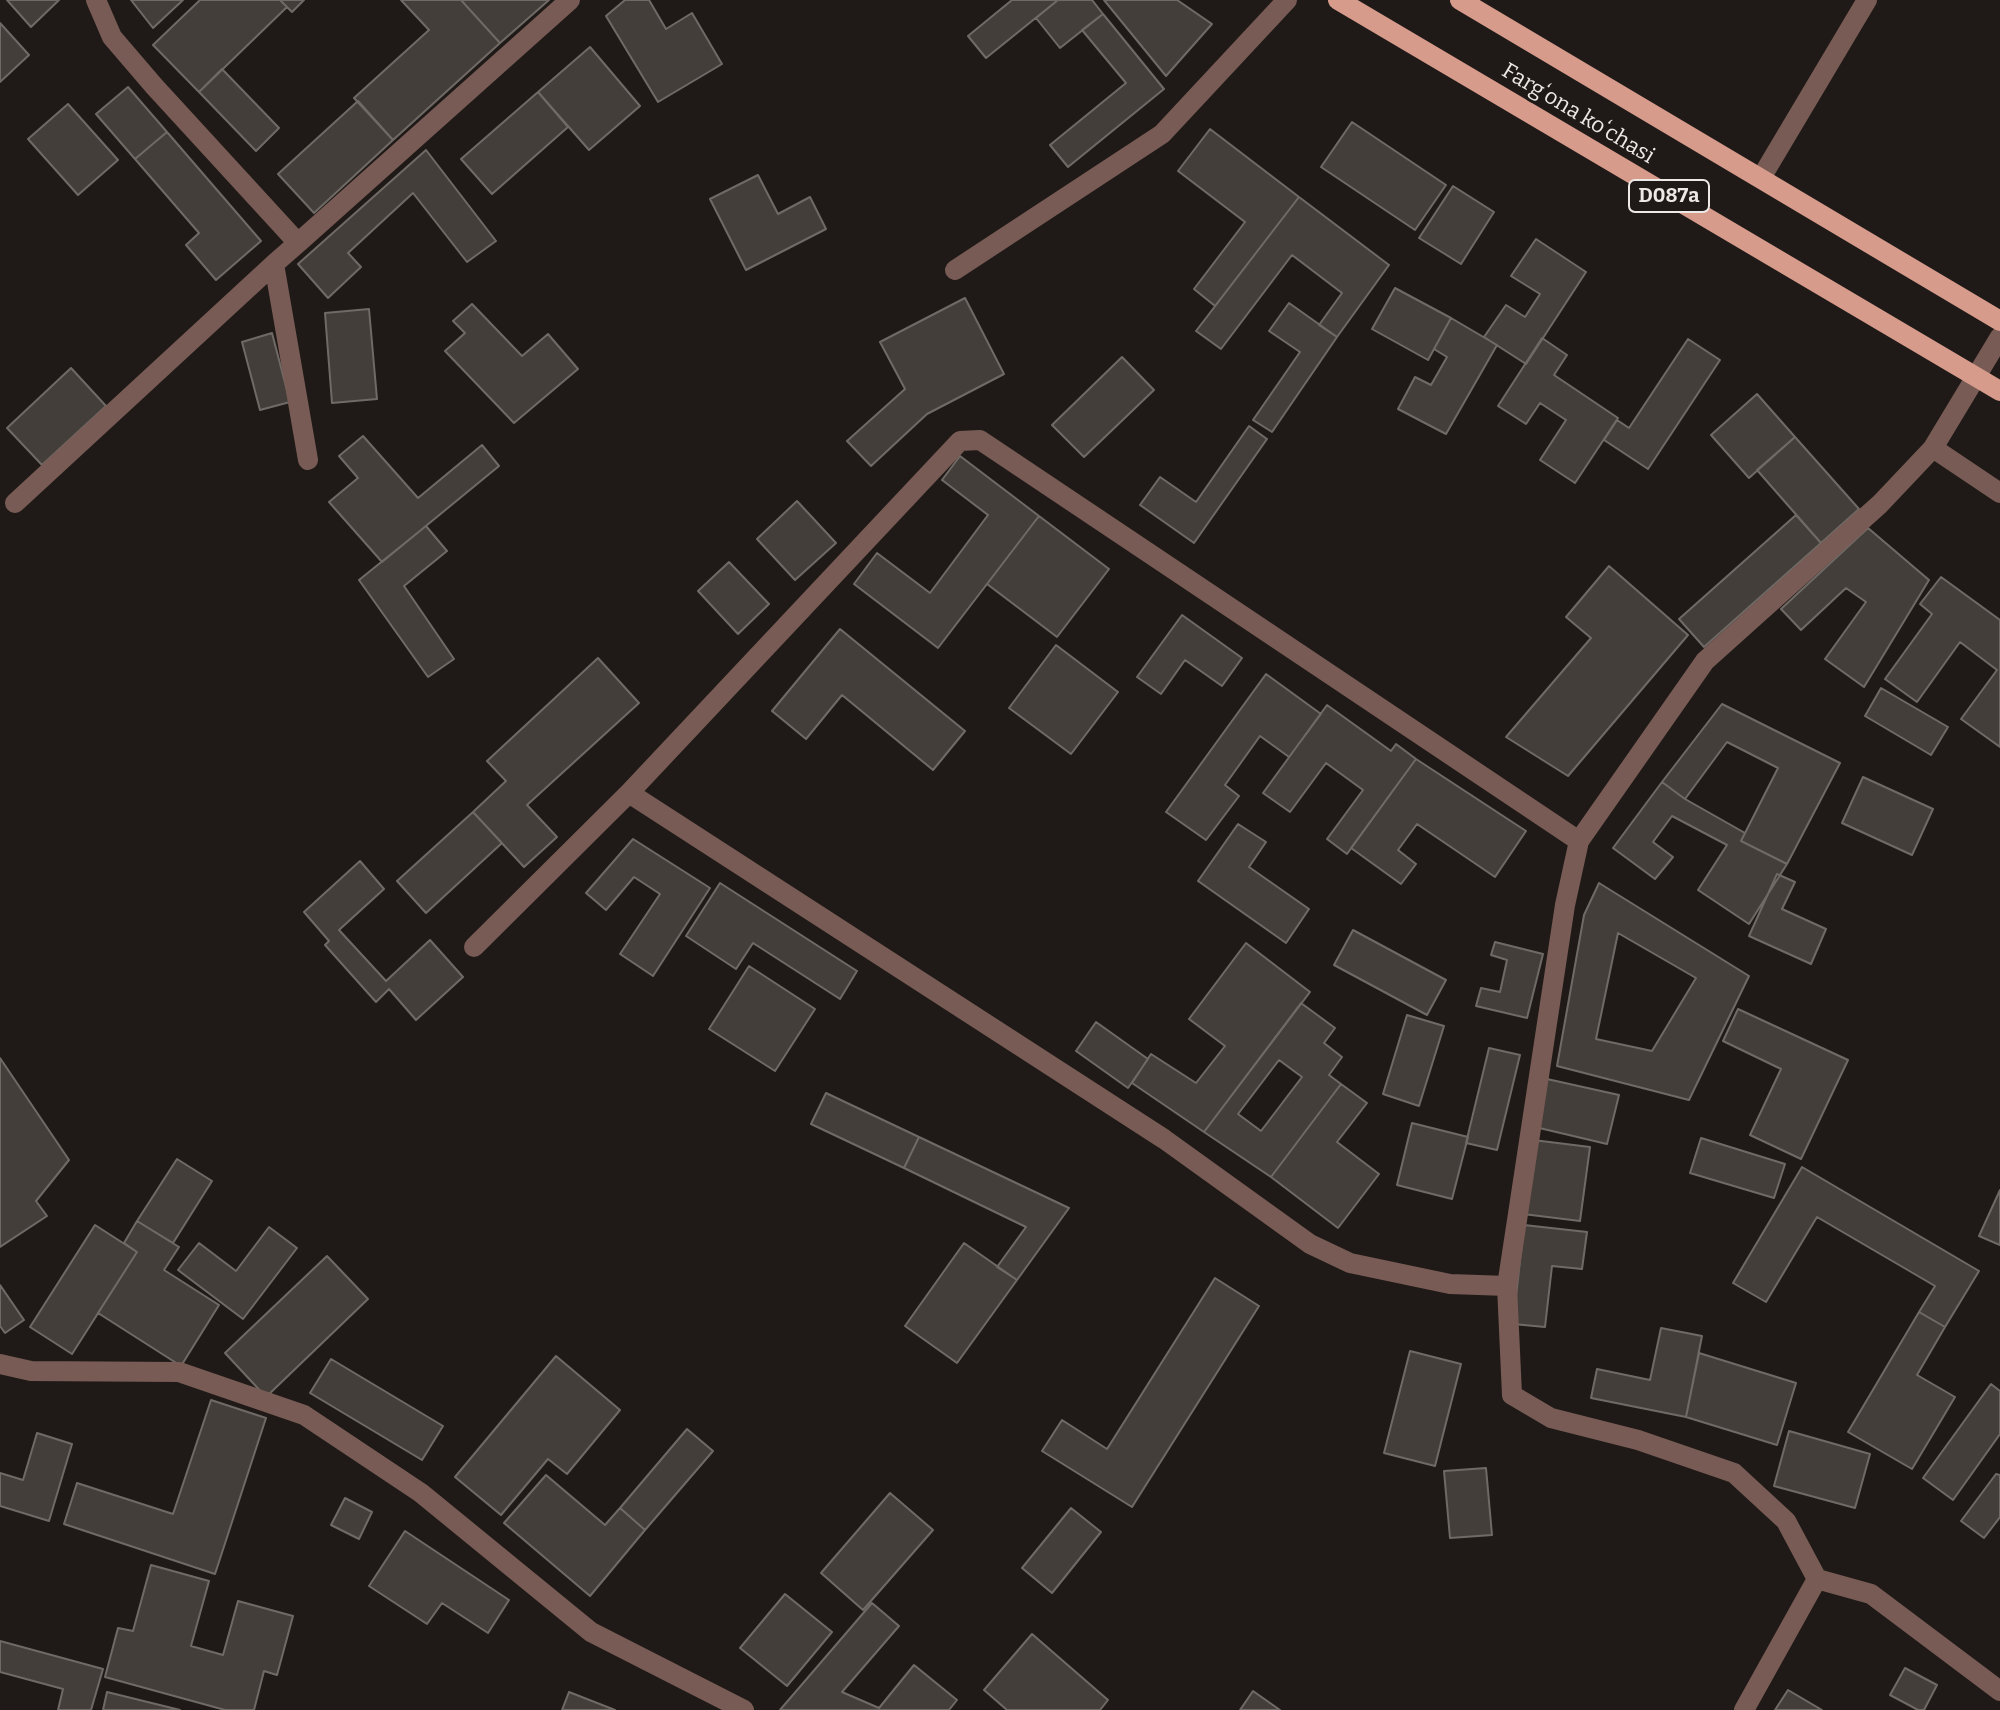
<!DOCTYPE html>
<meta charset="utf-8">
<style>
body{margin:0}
canvas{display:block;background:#1f1a17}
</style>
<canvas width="2000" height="1710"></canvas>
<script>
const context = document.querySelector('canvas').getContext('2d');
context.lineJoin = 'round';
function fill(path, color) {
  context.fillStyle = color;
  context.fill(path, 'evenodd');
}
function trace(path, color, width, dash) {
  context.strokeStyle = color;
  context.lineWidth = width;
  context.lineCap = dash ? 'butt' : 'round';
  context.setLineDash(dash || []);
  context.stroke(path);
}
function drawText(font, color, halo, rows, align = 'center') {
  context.font = font + ' Bitter,serif';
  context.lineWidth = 6;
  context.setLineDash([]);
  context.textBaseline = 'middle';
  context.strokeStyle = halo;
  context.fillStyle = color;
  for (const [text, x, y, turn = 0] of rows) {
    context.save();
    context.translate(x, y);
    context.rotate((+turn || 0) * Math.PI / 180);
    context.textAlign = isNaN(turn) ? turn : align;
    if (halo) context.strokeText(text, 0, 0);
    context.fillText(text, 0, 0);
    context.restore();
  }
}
const building = new Path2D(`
 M7,0h52l-28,27z
 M131,0h52l-30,28z
 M200,0h80l7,7 -88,85 -46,-47z
 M280,0h24l-12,12z
 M401,0h60l39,43 -107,97 -39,-42 75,-68z
 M461,0h88l-49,43z
 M625,0h24l17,29 26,-16 30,51 -64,38 -52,-86z
 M1012,0h46l-72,58 -18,-22z
 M1058,0h34l11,14 -43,34 -24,-30z
 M1104,0h73l35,24 -46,52z
 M1103,14l61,75 -96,78 -18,-22 76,-62 -44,-53z
 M0,23l29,32 -29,27z
 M590,47l50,59 -51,44 -51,-58z
 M222,69l57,59 -23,23 -57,-59z
 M128,87l39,45 -32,27 -39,-45z
 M538,92l30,35 -76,67 -31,-35z
 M358,101l35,39 -79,73 -36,-39z
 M68,104l50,56 -40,35 -50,-56z
 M1352,122l94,63 -31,45 -94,-63z
 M1210,129l89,68 -84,109 -21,-17 51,-67 -67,-51z
 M167,132l94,109 -45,39 -30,-35 13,-12 -64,-74z
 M426,150l70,91 -29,21 -54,-69 -65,60 13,14 -33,31 -30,-34z
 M758,175l20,39 32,-17 16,32 -80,41 -36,-71z
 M1453,186l41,26 -33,52 -42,-26z
 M1299,197l90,68 -52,72 -18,-12 23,-32 -50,-38 -71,94 -25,-18z
 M1536,239l50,33 -60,92 -42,-27 22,-32 19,12 15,-23 -29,-18z
 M1395,288l56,30 -23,42 -56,-31z
 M965,298l39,76 -77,40 -56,52 -24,-25 58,-52 -25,-47z
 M1289,303l48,34 -65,95 -19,-12 47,-68 -31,-21z
 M472,304l50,52 26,-22 30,35 -64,54 -69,-72 20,-18 -12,-12z
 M369,309l8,90 -45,4 -7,-90z
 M1451,318l46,27 -51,89 -48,-25 17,-32 16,8 16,-28 -13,-8z
 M272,333l18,69 -30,8 -18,-68z
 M1542,338l25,17 -13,20 64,43 -43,65 -35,-23 26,-40 -26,-17 -14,21 -28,-18z
 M1688,339l32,21 -72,109 -44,-29 13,-20 12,8z
 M1122,357l32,33 -70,67 -32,-32z
 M71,368l35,38 -64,59 -35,-37z
 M1757,394l38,43 -46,41 -38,-43z
 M1249,426l18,13 -73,104 -54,-38 20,-28 36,25z
 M363,436l55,62 64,-53 17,21 -117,96 -53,-60 29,-24 -19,-22z
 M1795,437l64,72 -38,34 -64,-73z
 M960,456l79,60 -101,132 -84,-64 23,-31 53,40 58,-78 -46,-35z
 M797,501l39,42 -41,37 -38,-41z
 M1796,515l25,28 -117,104 -25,-28z
 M1039,516l70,53 -52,68 -70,-53z
 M426,526l21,25 -43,35 50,73 -26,18 -69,-97z
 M1868,528l61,52 -65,107 -39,-28 41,-57 -20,-14 -45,42 -20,-21z
 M729,562l40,42 -31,30 -40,-43z
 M1609,566l79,69 -120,141 -62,-39 85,-99 -25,-21z
 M1941,577l59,43v127l-39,-28 36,-49 -37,-28 -43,60 -32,-23 47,-65 -12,-10z
 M1182,615l60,43 -20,28 -37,-26 -24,34 -24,-17z
 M840,629l125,102 -32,39 -91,-75 -36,44 -34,-28z
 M1056,645l62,47 -47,62 -62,-46z
 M598,658l41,45 -112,102 30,32 -33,30 -51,-55 33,-31 -19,-20z
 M1266,674l55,40 -32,43 -29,-21 -35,49 14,11 -33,44 -40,-28z
 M1881,688l67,39 -17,28 -66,-39z
 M1722,704l118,59 -53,101 -46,-23 37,-73 -51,-26 -42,57 -23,-17z
 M1327,705l64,46 5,-7 20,15 -69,95 -20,-15 36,-49 -37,-27 -36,49 -27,-19z
 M1416,759l110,72 -31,46 -78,-53 -19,26 18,14 -15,20 -50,-36z
 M1863,777l70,32 -21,46 -70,-32z
 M1662,782l23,17 60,34 -4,8 46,23 -38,60 -51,-34 29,-45 -55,-29 -19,26 20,15 -18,22 -42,-31z
 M473,812l29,31 -76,70 -29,-32z
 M1238,824l28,18 -17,25 60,42 -23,34 -88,-62z
 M633,839l77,49 -57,88 -33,-22 40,-60 -26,-17 -28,33 -20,-17z
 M360,861l24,28 -45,41 47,51 44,-41 33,37 -47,43 -27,-31 -13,13 -51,-57 4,-4 -25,-29z
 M1777,874l18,8 -13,27 44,20 -15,35 -62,-28z
 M720,883l137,88 -17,28 -87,-56 -17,26 -50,-33z
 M1599,883l150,93 -60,124 -132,-34 27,-151zM1618,933l78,45 -44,73 -56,-12z
 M1353,930l93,50 -19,35 -93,-50z
 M1495,942l48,12 -16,64 -51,-12 5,-18 19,4 7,-32 -16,-5z
 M1246,943l64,49 -106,140 -72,-49 19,-29 45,29 29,-37 -36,-27z
 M749,966l66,43 -40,62 -66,-42z
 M1301,1003l34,25 -11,15 18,14 -13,18 12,9 -70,93 -67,-45zM1279,1060l23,17 -41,54 -23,-17z
 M1738,1009l110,51 -47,99 -51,-24 31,-66 -58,-28z
 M1407,1015l37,11 -25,80 -36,-12z
 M1096,1022l52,37 -20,29 -52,-37z
 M1489,1048l31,7 -23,95 -31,-7z
 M0,1058l69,102 -33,41 11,15 -47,31z
 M1547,1079l72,16 -12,49 -72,-17z
 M1341,1084l26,19 -30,39 42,32 -41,54 -67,-51z
 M826,1093l93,44 -15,31 -93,-44z
 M1412,1123l56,14 -16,62 -55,-14z
 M919,1137l150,71 -52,72 -20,-13 29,-40 -122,-59z
 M1701,1138l84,26 -11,34 -84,-25z
 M1533,1140l57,7 -10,74 -57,-7z
 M177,1159l35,22 -39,62 -36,-22z
 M1802,1167l177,104 -34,56 -26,-15 16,-26 -118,-69 -51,85 -33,-19z
 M2000,1190v55l-21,-9z
 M137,1221l42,26 -15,23 55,35 -38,61 -83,-53 39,-61 -13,-9z
 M95,1225l42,27 -65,102 -42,-27z
 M1524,1225l63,7 -5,37 -30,-3 -7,61 -32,-3z
 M269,1227l28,21 -54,71 -65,-49 21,-27 37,28z
 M964,1243l53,37 -60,83 -52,-37z
 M327,1256l41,43 -102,98 -41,-44z
 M1215,1278l44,28 -127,201 -90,-56 20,-31 45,29z
 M0,1285l24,35 -19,13 -5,-7z
 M1919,1312l26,15 -28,48 38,22 -43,72 -64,-37z
 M1661,1328l41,8 -16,81 -95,-19 6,-29 53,11z
 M1410,1351l51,13 -26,102 -51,-13z
 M1699,1353l97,30 -19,62 -91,-28z
 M556,1356l64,54 -53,64 -19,-15 -47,56 -46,-38z
 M331,1359l112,67 -21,34 -112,-67z
 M1991,1384l9,7v43l-47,66 -30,-22z
 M211,1400l55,18 -51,156 -151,-50 13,-41 96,31z
 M687,1429l26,22 -68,79 -25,-22z
 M1789,1431l81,23 -15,54 -81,-22z
 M37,1433l35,11 -23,77 -49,-15v-33l23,7z
 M1486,1468l6,67 -42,3 -6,-67z
 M1996,1474l4,1v42l-16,21 -23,-17z
 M546,1475l59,50 15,-17 25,22 -55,66 -86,-73z
 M890,1493l43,37 -70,80 -42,-37z
 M345,1498l27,14 -13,27 -28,-14z
 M1071,1508l30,24 -49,61 -30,-25z
 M405,1531l104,69 -21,33 -46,-30 -15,21 -58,-38z
 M151,1565l58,16 -18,65 32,9 15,-54 55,15 -16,59 -13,-4 -10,39h-29l-120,-33 13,-49 15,3z
 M785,1594l47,38 -45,54 -47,-38z
 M872,1603l27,23 -57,66 37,16 35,-43 43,35 -8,10h-169z
 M1032,1634l76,66 -8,10h-93l-23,-20z
 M0,1641l103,28 -12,41h-33l5,-21 -63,-17z
 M1905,1668l32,17 -13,25h-6l-28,-15z
 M1788,1690l34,20h-47z
 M1253,1691l27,19h-40z
 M107,1692l73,18h-77z
 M569,1692l46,18h-53z`);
const minor = new Path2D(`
 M96,0l16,37 42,49 144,157 272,-243
 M1761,178l106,-178
 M298,243l-24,21 34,196
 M955,270l207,-136 125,-134
 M1933,448l67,45
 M15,503l259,-239
 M1579,841l-599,-401 -20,1 -331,352 535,346 146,105 40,19 100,21 57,2 58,-381 14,-64 126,-180 175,-157 53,-56 67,-111
 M474,947l155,-154
 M1507,1286l5,109 39,23 87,22 96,33 52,48 31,58 -73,131
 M0,1364l31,7 148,1 125,43 117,78 170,139 153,78
 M1817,1579l54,15 129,97`);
const major = new Path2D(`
 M1338,0l662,391
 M1460,0l540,321`);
const shields = [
 [1669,196,80]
];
const shieldNames = [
 ["D087a",1669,196]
];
const streetNames = [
 ["Fargʻona koʻchasi",1578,114,31]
];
fill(building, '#443e3a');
trace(building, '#706a66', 2);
trace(minor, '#785b54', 20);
trace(major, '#d79b8c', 20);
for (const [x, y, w] of shields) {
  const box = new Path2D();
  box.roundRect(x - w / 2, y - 16, w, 32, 6);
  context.fillStyle = '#1f1a17';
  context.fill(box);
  trace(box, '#ede9e7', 2);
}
drawText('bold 20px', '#ede9e7', null, shieldNames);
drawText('22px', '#ede9e7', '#1f1a17', streetNames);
</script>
